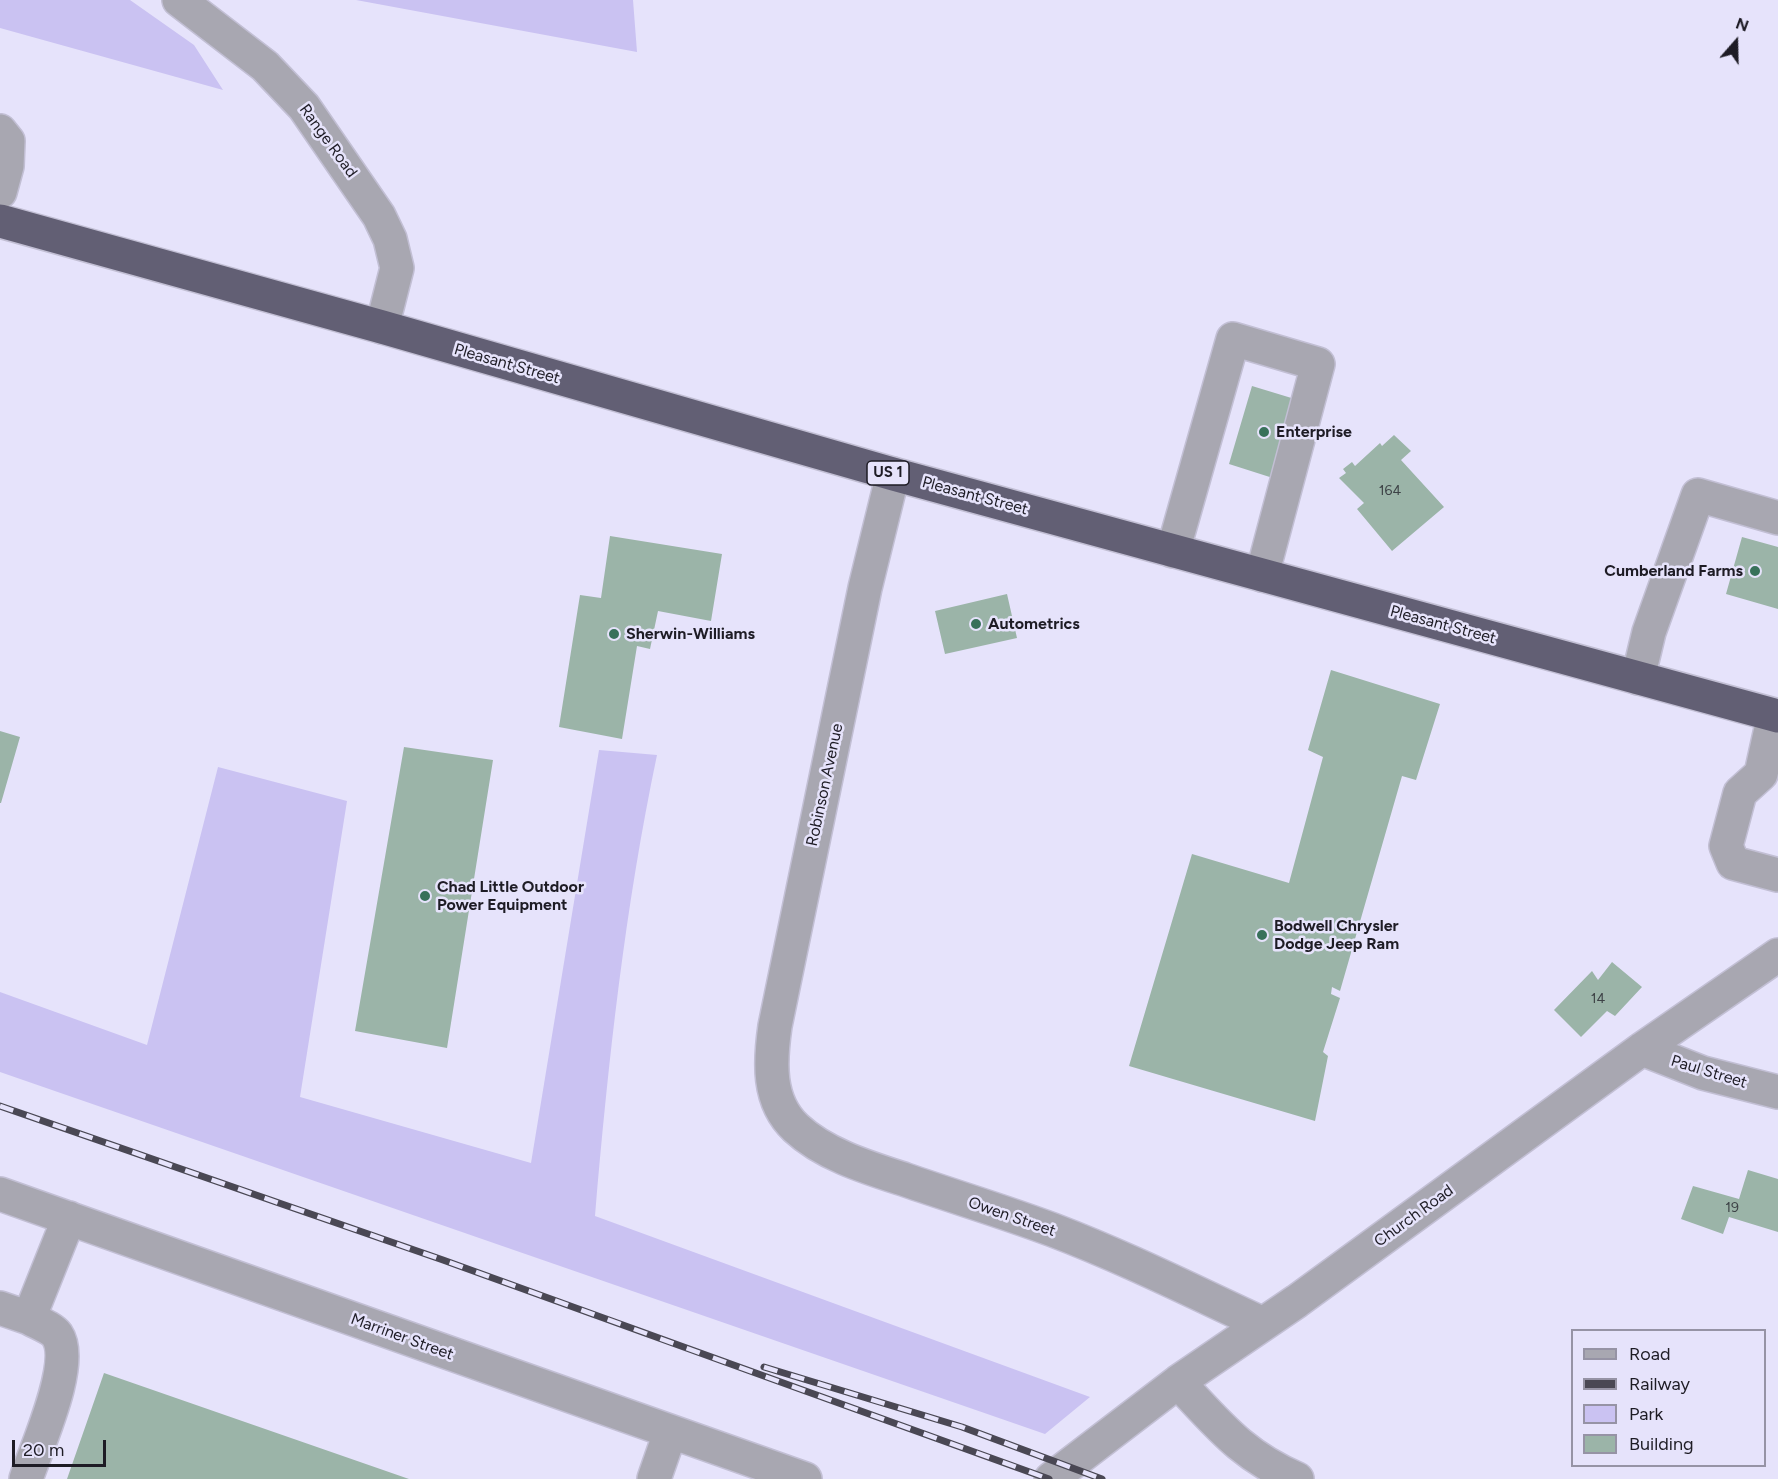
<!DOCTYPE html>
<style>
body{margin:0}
#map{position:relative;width:1778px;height:1479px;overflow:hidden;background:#e6e3fb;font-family:Figtree,sans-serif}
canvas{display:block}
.legend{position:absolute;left:1571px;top:1329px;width:195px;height:138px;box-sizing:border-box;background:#e6e3fb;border:2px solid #9693a5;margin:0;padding:8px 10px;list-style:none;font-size:18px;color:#1e1c25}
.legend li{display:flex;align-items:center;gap:12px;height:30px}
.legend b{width:30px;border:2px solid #9693a5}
.north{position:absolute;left:1706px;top:12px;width:60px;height:60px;-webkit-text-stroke:4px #e6e3fb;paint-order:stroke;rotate:20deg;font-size:16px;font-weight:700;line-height:24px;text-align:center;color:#1e1c25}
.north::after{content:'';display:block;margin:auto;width:21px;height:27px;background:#1e1c25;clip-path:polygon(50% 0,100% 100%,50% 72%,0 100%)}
.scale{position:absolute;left:12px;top:1440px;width:94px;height:27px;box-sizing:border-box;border:3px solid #1e1c25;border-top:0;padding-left:8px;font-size:18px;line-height:21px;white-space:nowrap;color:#1e1c25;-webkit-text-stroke:4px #e6e3fb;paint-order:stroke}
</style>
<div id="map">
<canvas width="1778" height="1479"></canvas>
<ul class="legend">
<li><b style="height:8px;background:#a8a7b1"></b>Road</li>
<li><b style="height:8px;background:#4a4854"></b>Railway</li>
<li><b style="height:16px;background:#cac2f2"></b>Park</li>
<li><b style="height:16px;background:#9bb4a8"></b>Building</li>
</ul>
<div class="north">N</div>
<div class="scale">20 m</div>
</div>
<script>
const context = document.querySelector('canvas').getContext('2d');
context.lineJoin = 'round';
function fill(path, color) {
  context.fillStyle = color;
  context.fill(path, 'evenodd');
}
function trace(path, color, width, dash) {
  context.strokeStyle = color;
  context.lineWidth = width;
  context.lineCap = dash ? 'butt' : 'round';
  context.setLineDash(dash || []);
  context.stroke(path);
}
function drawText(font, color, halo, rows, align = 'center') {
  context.font = font + ' Figtree,sans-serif';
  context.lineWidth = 5;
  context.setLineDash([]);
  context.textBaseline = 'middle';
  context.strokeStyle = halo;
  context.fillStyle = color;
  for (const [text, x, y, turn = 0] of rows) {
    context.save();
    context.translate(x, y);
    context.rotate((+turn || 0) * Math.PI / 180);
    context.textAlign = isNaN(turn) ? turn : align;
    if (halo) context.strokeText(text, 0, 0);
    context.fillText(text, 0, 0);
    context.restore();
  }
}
const green = new Path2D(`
 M0,0h130l64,45 29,45 -223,-62z
 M356,0h277l4,52z
 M599,750l58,5c-32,152 -49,307 -62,461l495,181 -45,37 -1045,-362v-80l147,53 71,-278 129,34 -47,296 231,66z`);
const building = new Path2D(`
 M1252,386l46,14 -22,79 -47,-15z
 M1394,435l17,16 -10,9 43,47 -52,44 -35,-42 7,-6 -25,-25 7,-5 -3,-4 9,-7 3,4 25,-23 2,3z
 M610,536l112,18 -11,67 -53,-10 -8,38 -13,-3 -15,93 -63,-12 21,-132 21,3z
 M1742,537l36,10v62l-52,-15z
 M1007,594l10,44 -72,16 -10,-43z
 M1331,670l109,34 -24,76 -14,-4 -62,215 -8,-4 -1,7 9,4 -17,54 5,4 -13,65 -186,-55 63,-212 97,29 34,-126 -15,-7z
 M0,731l20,6 -19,66h-1z
 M404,747l89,13 -46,288 -92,-17z
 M1612,962l30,25 -27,29 -8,-5 -26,26 -27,-27 38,-39 6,9z
 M1748,1170l30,9v53l-49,-15 -6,17 -42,-15 12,-33 46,13z
 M104,1373l305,106h-342z`);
const minor = new Path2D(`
 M179,0l86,66 39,41 75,109 11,23 7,29 -15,59
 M0,131l8,10 -1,25 -7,26
 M893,474l-28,114 -90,438c-5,35 -8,75 21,102 29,27 73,40 110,52 49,17 99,32 147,50 71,27 139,61 208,93
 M1173,551l60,-212 85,25 -56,211
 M1638,678l11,-46 49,-137 80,23
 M1774,715l-13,59 -21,19 -14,53 7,17 45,12
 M1642,1049l61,24 75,19
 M0,1194l805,285
 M0,1308l29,10 40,-100
 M1178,1382c40,42 63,73 119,97
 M26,1479c10,-31 50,-116 31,-144 -5,-7 -21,-13 -28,-17
 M654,1479l16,-46
 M1051,1479l127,-97 119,-81 345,-252 136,-94`);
const highway = new Path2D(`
 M0,221l382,106 511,147 885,242`);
const rail = new Path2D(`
 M0,1106l443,154 606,219
 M764,1367l198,60 140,52`);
const markers = [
 [1264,432,6,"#38715a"],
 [1755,571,6,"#38715a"],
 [976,624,6,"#38715a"],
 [614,634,6,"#38715a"],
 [425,896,6,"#38715a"],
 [1262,935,6,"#38715a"]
];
const numberNames = [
 ["164",1390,491],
 ["14",1598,999],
 ["19",1732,1208]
];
const shields = [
 [888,473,42]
];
const shieldNames = [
 ["US 1",888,473]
];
const streetNames = [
 ["Range Road",328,141,54],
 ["Pleasant Street",507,364,16],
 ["Pleasant Street",975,496,15],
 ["Pleasant Street",1443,625,15],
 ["Robinson Avenue",825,785,-78],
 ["Paul Street",1709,1072,17],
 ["Church Road",1414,1216,-36],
 ["Owen Street",1012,1217,19],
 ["Marriner Street",402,1337,20]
];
const poiNames = [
 ["Enterprise",1276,432],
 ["Cumberland Farms",1743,571,"right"],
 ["Autometrics",988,624],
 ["Sherwin-Williams",626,634],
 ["Chad Little Outdoor",437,887],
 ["Power Equipment",437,905],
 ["Bodwell Chrysler",1274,926],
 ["Dodge Jeep Ram",1274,944]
];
fill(green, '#cac2f2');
fill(building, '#9bb4a8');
trace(minor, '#c2bfd4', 36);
trace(highway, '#c2bfd4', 36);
trace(minor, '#a8a7b1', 33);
trace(highway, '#625f74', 33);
trace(rail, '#4a4854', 7);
trace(rail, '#e6e3fb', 4.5, [14]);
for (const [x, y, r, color] of markers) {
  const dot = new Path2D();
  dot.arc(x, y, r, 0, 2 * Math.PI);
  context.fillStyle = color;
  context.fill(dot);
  trace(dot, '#e6e3fb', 2);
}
drawText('14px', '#3d4246', null, numberNames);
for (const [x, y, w] of shields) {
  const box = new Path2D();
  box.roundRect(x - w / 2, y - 12, w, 24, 4.5);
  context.fillStyle = '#e6e3fb';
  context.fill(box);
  trace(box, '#1e1c25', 1.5);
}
drawText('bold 15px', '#1e1c25', null, shieldNames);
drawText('16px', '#1e1c25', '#e6e3fb', streetNames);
drawText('bold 16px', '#1e1c25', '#e6e3fb', poiNames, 'left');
</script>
